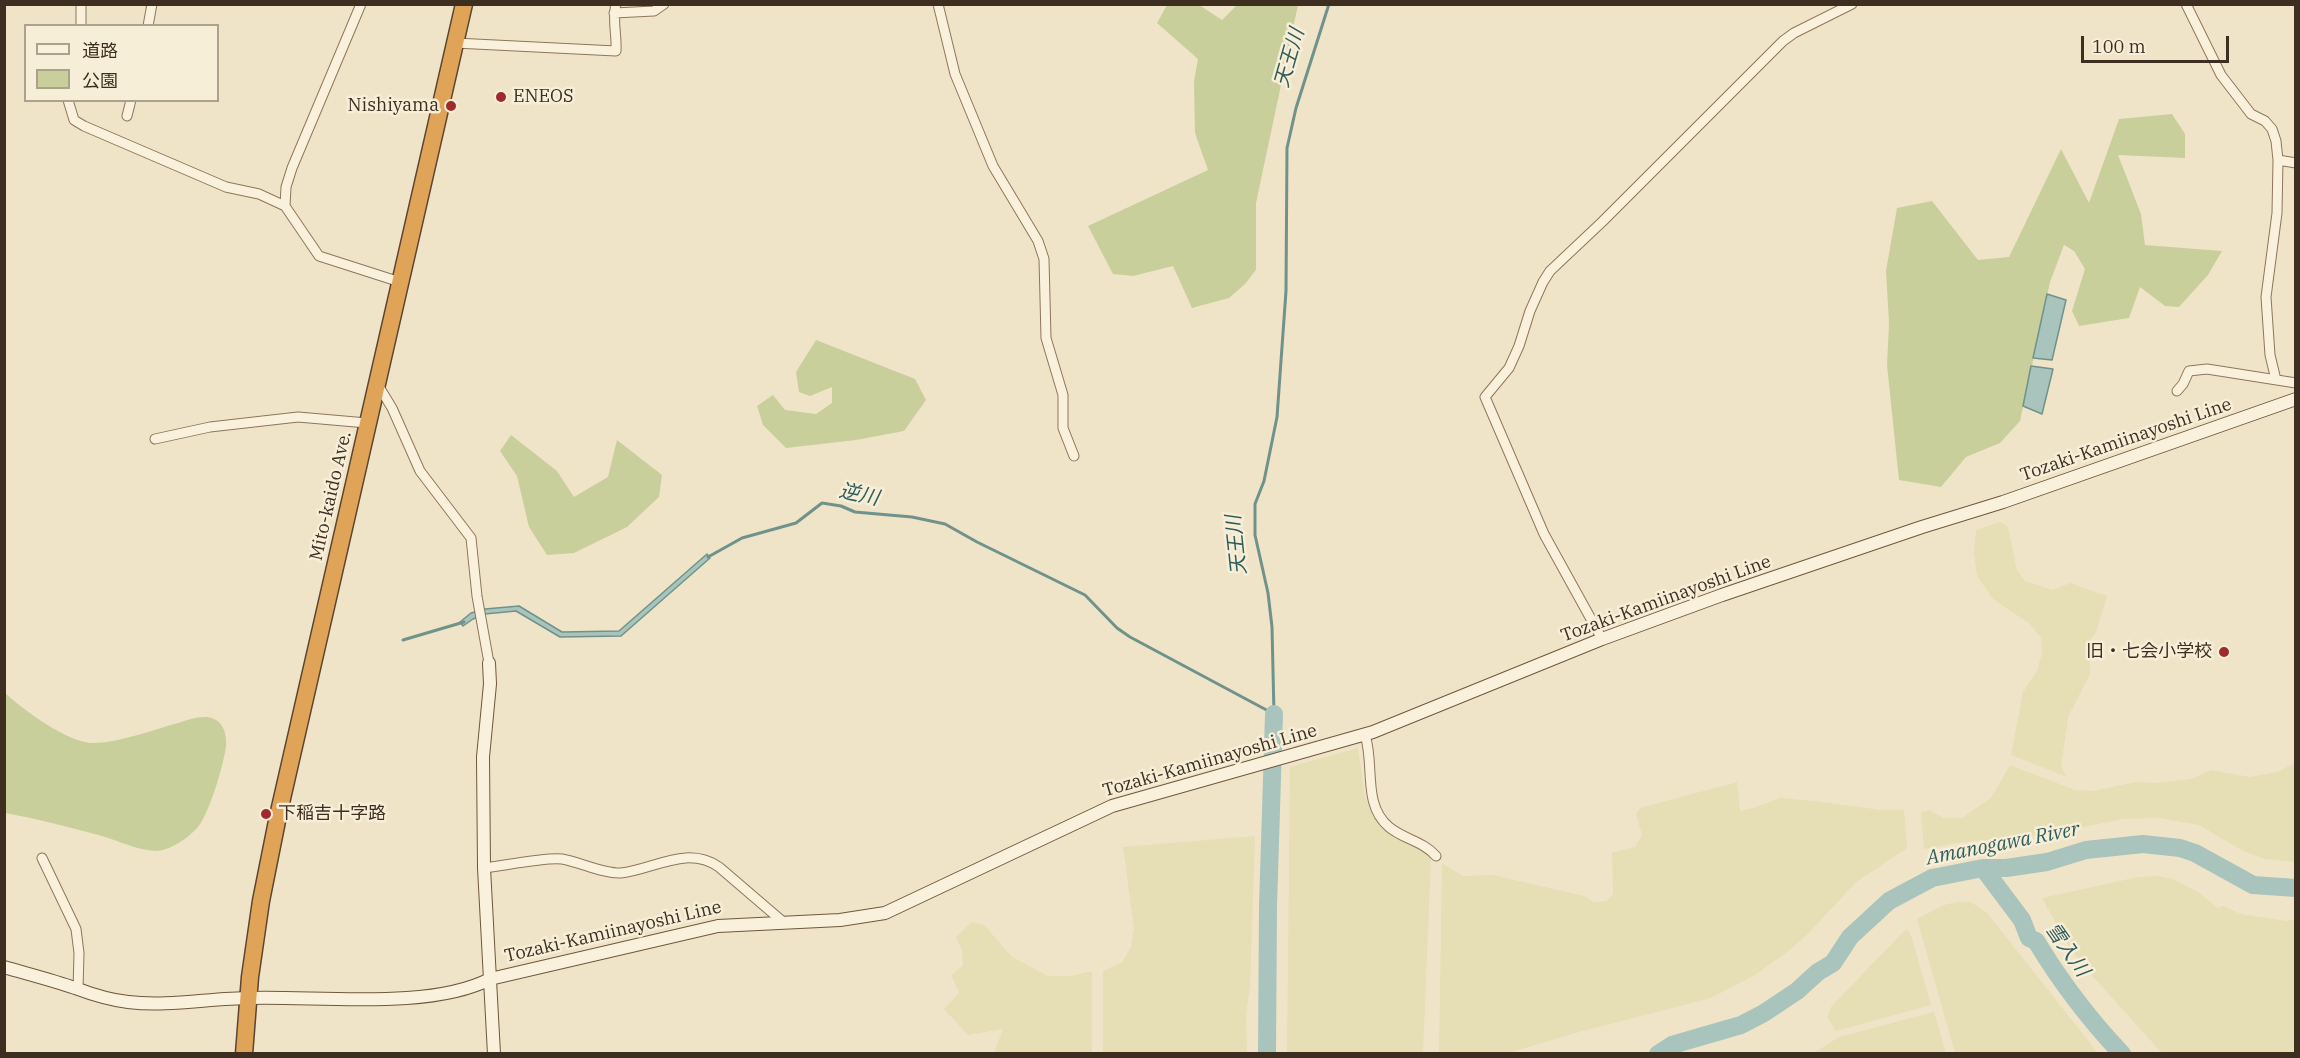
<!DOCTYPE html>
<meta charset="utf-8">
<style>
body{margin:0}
#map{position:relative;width:2300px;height:1058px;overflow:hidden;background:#f0e4c8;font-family:"IBM Plex Serif","Noto Sans JP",serif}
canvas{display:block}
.frame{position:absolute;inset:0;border:6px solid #3d2e20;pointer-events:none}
.legend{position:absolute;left:24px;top:24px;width:195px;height:78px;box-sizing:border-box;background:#f7eed8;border:2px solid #ada18e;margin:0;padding:8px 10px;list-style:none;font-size:18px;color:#3d2e20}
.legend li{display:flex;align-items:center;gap:12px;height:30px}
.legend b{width:30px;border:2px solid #ada18e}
.scale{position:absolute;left:2081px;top:36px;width:148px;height:27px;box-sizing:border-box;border:3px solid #3d2e20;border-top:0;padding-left:8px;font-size:18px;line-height:21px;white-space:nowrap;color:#3d2e20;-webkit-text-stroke:4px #f7eed8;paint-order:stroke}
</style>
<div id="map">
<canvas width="2300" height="1058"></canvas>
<div class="frame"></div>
<ul class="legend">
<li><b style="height:8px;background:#faf1dc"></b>道路</li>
<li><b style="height:16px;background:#c9cf9b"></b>公園</li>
</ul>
<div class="scale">100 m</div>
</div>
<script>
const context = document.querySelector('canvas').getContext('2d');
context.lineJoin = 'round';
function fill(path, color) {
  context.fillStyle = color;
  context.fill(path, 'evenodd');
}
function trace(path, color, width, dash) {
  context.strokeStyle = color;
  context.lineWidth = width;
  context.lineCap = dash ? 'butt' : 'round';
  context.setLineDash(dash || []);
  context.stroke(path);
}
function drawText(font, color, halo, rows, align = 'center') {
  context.font = font + ' "IBM Plex Serif","Noto Sans JP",serif';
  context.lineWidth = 5;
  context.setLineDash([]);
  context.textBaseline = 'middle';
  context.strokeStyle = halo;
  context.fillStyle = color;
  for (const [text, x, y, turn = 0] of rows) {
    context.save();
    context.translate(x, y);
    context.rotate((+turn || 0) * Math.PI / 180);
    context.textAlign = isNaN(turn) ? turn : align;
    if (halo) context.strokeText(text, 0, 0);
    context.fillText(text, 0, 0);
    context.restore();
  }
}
const farmland = new Path2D(`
 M2000,522l8,5 9,43 8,11 28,9 17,-7 37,13 -11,36 -7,10 1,32 -22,43 -7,50 6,10 -56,-22 12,-63 14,-21 5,-18 -1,-15 -11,-14 -37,-25 -16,-23 -3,-23 2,-23z
 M1358,748l7,49 8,19 19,18 32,16 7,8 -8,195 -136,1 3,-287z
 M2295,763v99l-31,-3 -21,-8 -44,-26 -40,-7 -36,1 -74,15 -93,9 -32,6 -3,-36 8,-3 15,8h18l29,-20 19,-33 65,25 18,1 43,-9 19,1 36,-4 20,-9 39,7 27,-5z
 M1737,782l3,29 13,-3 27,-10 35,3 66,9h23l3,38 -52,35 -48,52 -21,18 -33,23 -42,22 -132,34 -71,21h-69l3,-190 21,13 30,-1 91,21 10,6 12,-1 7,-7 -1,-41 23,-6 7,-12 -6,-21 4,-6z
 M1255,836l-5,150 -4,29 1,38h-144v-82l19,-9 9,-15 3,-19 -11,-81z
 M2157,876l15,3 26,13 20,16 5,-2 18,8 45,7 9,-2v134h-133l-78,-86 -16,-22 -26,-47 96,-21z
 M1957,902h14l16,11 111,140h-143l-38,-134 27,-14z
 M972,922l12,3 28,32 36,19h23l21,-5v82h-98l9,-24 -35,6 -24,-26 15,-16 -8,-18 12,-9 -1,-16 -6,-13z
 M1905,930l5,2 21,73 -95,26 -9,-14 4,-10z
 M1934,1012l12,41h-132l25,-16z`);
const green = new Path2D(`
 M1167,5h32l23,15 15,-15h61l-42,198v67l-11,14 -16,14 -37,10 -19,-42 -40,10 -20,-2 -25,-48 120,-56 -13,-37 -1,-52 4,-22 -41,-36z
 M2172,114l13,20v24l-67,-3 23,59 4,31 77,6 -14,24 -29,32 -14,-1 -25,-19 -11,31 -50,8 -7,-15 13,-42 -11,-18 -10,-6 -14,37 -30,139 -20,22 -34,14 -25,30 -42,-7 -12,-115 2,-42 -3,-52 11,-63 35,-7 46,59 31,-3 52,-108 28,54 30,-84z
 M816,340l99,39 11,21 -22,31 -48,9 -70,8 -23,-23 -6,-19 16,-11 12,15 31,4 16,-11v-16l-22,9 -11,-4 -3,-20z
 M511,435l46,36 17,26 34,-20 9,-37 45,35 -3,22 -32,30 -53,26 -27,2 -18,-28 -12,-51 -17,-25z
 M4,692c18,17 65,52 90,51 28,-1 58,-13 84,-20 10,-3 26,-9 36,-4 10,4 13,17 12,27 -2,18 -17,68 -28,81 -10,11 -28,24 -43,24 -17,-1 -37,-10 -53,-15 -33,-9 -64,-17 -97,-23z`);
const water = new Path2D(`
 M2047,294l19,6 -14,60 -19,-2z
 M2031,366l22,3 -11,45 -19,-8z
 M707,554l3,4 -89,78 -61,1 -44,-26 -31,3 -12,5 -10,7 -3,-4 11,-9 14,-4 34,-3 43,26 57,-1z`);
const stream = new Path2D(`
 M708,557l34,-19 54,-15 26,-20 19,3 14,6 57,5 33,7 32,18 108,53 32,33 13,9 144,77 -2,-87 -4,-34 -13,-58v-31l9,-23 13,-64 9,-126 1,-143 9,-40 33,-104
 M403,640l61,-18`);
const river = new Path2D(`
 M1983,868l39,52 7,18 7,3c26,43 51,76 86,113
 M1267,1054l1,-148 6,-192
 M1658,1054l14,-9 69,-20 23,-12 33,-22 21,-19 15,-9 17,-26 39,-36 43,-23 51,-10h23l41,-6 39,-12 57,-6 37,4 15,5 58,32 43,3`);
const street = new Path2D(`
 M938,4l17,70 38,92 45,75 6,18 2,79 17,57v33l11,28
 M2186,4l35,71 30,39 14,7 7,8 4,12 2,19 -1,53 -11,84 4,58 6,25
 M614,13l40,-2 10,-7
 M81,26v-22
 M148,26l4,-22
 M455,43l161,8c1,-16 -4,-32 0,-47
 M68,100l6,20 10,6 142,61 33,7 26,12 34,50 81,26
 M127,116l4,-16
 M2278,160l18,3
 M285,206l1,-19 6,-19 69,-164
 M378,385l14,23 28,63 51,67 6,58 12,67
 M2177,391l6,-7 6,-13 18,-2 89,14
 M155,439l55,-12 88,-10 69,6
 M1602,639l-58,-105 -59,-137 24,-29 10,-22 11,-35 13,-29 7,-11 52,-49 181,-181 11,-8 58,-29
 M1365,735c10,30 -3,69 24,92 14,12 34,14 47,29
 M42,858l34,71 3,24 -1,37
 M484,868c19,-2 61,-11 78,-9 18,3 42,15 59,14 34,-4 66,-28 98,-6l63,54`);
const secondary = new Path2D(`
 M489,663l1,21 -7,73 1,111 10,186
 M4,967c24,7 48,13 71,21 16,6 35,12 53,14 41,5 82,-4 123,-4 69,-2 179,12 239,-19l228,-53 122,-6 45,-7 227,-107 261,-74 229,-93 120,-44 200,-68 81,-25 293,-103`);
const highway = new Path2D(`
 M244,1054l6,-77 11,-76 17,-85 186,-812`);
const markers = [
 [501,97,6,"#9e2a2b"],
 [451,106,6,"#9e2a2b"],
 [2224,652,6,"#9e2a2b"],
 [266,814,6,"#9e2a2b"]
];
const poiNames = [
 ["ENEOS",513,97],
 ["Nishiyama",439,106,"right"],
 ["旧・七会小学校",2212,652,"right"],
 ["下稲吉十字路",278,814]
];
const streetNames = [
 ["Tozaki-Kamiinayoshi Line",2126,440,-19],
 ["Mito-kaido Ave.",331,496,-77],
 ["Tozaki-Kamiinayoshi Line",1666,599,-20],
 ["Tozaki-Kamiinayoshi Line",1210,761,-16],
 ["Tozaki-Kamiinayoshi Line",613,932,-13]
];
const waterNames = [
 ["天王川",1290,58,-74],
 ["逆川",859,495,12],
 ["天王川",1237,545,-96],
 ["Amanogawa River",2003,844,-11],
 ["雪入川",2067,950,55]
];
fill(farmland, '#e6deb5');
fill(green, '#c9cf9b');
fill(water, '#a9c4bc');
trace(water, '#6f938a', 1.5);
trace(stream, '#6f938a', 3);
trace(river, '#a9c4bc', 18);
trace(street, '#8d765c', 11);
trace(secondary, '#6f573f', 14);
trace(highway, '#5b4430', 19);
trace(street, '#faf1dc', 9);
trace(secondary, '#faf1dc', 12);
trace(highway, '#e0a458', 16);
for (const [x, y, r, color] of markers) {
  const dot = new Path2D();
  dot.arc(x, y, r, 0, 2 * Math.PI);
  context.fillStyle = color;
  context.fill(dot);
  trace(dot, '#f7eed8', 2);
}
drawText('18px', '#3d2e20', '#f7eed8', poiNames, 'left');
drawText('18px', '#3d2e20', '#f7eed8', streetNames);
drawText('italic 20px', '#2f5d5a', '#f7eed8', waterNames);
</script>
